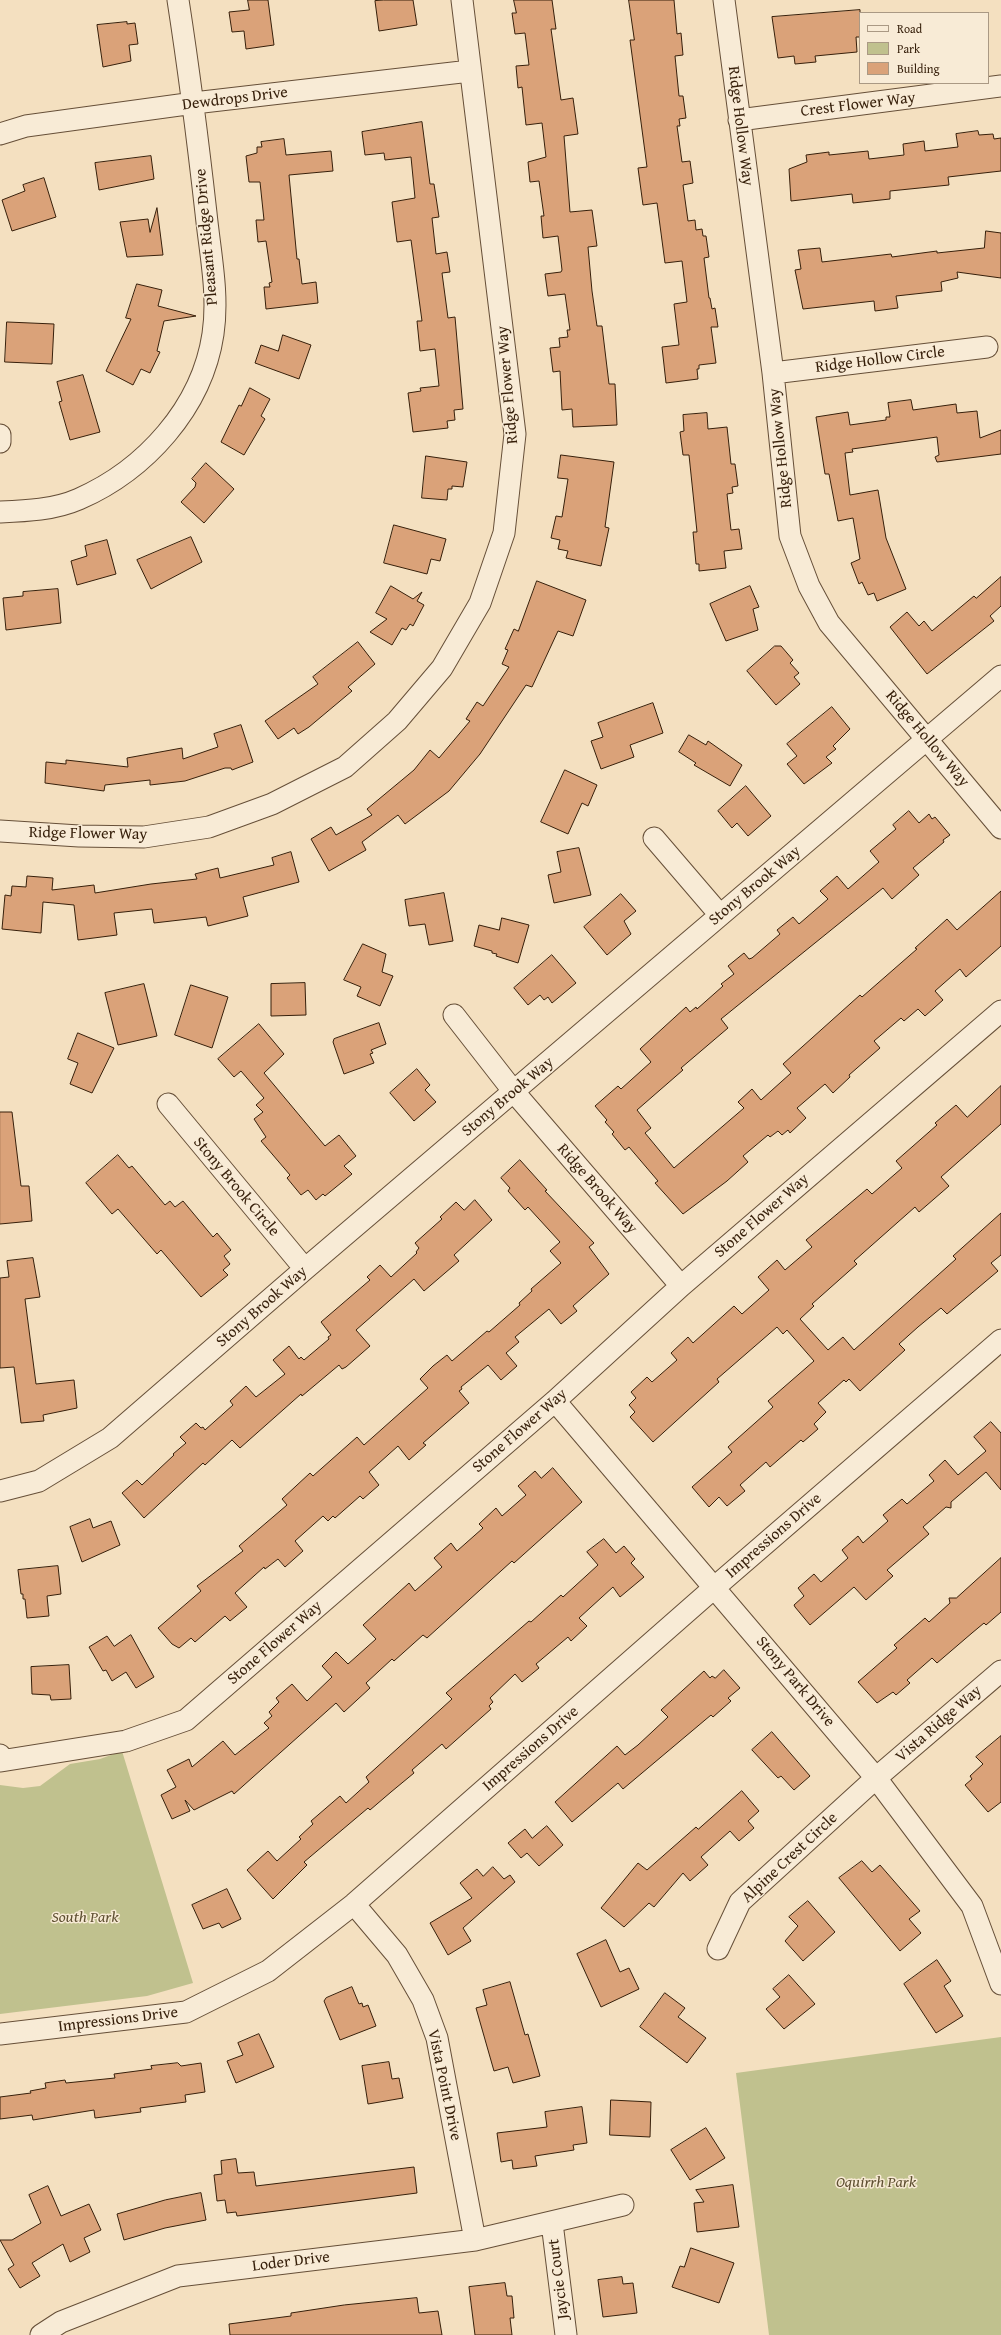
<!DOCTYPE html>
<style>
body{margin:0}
#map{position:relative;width:1001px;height:2335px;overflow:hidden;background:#f4e0c0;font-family:"Gentium Book Plus",serif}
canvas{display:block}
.legend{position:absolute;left:859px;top:12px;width:130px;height:72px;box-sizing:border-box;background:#f8ebd6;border:1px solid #aa9984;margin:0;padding:5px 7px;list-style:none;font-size:12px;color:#361f0a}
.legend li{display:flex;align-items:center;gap:8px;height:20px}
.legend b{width:20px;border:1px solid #aa9984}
</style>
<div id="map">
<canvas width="1001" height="2335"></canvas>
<ul class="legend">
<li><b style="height:5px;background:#f8ebd6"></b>Road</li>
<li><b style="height:11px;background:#c0c18e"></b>Park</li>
<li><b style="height:11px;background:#daa279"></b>Building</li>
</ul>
</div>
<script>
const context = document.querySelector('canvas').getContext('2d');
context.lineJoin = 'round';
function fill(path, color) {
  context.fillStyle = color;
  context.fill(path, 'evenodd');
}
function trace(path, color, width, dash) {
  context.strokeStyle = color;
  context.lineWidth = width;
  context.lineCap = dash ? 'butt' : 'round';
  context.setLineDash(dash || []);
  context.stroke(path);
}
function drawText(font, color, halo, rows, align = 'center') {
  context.font = font + ' "Gentium Book Plus",serif';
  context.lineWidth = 3;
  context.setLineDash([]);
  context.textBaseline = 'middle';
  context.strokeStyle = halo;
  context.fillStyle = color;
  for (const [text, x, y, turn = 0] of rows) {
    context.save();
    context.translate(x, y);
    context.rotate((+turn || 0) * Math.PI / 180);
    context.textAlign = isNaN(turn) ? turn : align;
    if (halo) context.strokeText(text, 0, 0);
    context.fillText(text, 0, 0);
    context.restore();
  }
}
const green = new Path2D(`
 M122,1751l71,232 -46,13 -147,18v-229l23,3 17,-2 30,-22 30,-5z
 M1001,2037v298h-232l-33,-262z`);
const building = new Path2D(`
 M248,0h20l6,45 -28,4 -2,-18 -12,1 -3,-20 20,-2z
 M384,0h29l4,25 -38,6 -4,-30z
 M514,0h38l4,29h-5l10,71 12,-2 5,36 -14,2 6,76 22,-2 5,36 -9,1 4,44 5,35h5l7,58h6l2,41 -44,2 -1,-18 -10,1 -2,-39 -7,1 -3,-24 10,-1 -1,-9 9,-1 -1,-7h3l-5,-36 -17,2 -3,-22 16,-2 1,-2 -4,-34 -15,2 -2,-22h3l-5,-35 -9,1 -2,-20 18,-5 -4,-34 -16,2 -4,-38 -4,1 -2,-22 13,-1 -4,-32 -10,1 -3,-21h4z
 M629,0h45l3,34 4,-1 2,22 -8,1 4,40h4l3,22 -7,1 1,7h-3l5,36 8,-1 3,22 -10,2 5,36 7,-1 1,10 6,-1 1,7h3l3,21 -5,1 5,40h1l2,11 3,-1 3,19h-7l5,36 -17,2v4h-2l1,10 -32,4 -4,-36 17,-2 -5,-41 13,-2 -5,-41 -17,2 -8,-60 -14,2 -5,-37 9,-1 -17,-127h4z
 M860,10v27h-4l1,15 -42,4 1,6 -21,2 -1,-8 -16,2 -6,-41z
 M127,22v2l8,-1 3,21 -9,1 2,16 -28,6 -6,-42z
 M422,122l8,62h4l5,33 -7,1 4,36 11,-2 3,20 -8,1 6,45 7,-1 8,92 -9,1 1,10 -8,1 1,7 -35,4 -5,-39 13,-2 -1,-3 19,-2 -4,-37 -15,2 -3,-30h5l-11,-81 -14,2 -5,-40 23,-4 -4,-41 -26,3 -1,-7 -19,2 -3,-23z
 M978,131l1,4 14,-1 1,5 7,-1v33l-53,6 1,8 -59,6v8l-37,4 -1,-9 -61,7 -2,-32 18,-7 -1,-7 23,-3v3l39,-4 1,8 35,-4 -1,-11 21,-3 1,10 33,-4 -2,-13z
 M284,139l2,16 45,-4 2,20 -44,4 8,84h2l3,25 14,-2 2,21 -52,6 -2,-22h6l-1,-4 3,-1 -6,-41 -8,1 -2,-22h8l-4,-38h-11l-3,-26 11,-3v-6h5l-1,-5z
 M151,156l3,23 -55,11 -4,-27z
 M44,178l12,39 -44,14 -10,-31 23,-9 -2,-6z
 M157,208l6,47 -36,2 -7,-35 28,-3 2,13z
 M986,231l15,2v45l-44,-6 1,6 -17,4 1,9 -46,5 2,12 -23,3 -1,-10 -71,8 -8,-39 6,-1 -3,-19 22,-2 2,14 69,-8 1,3 45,-6v2l47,-5z
 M137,284l25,6 -4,16 38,10 -32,5 -7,30 3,1 -10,21 -9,-4 -8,16 -27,-14 25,-52 -5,-1z
 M7,322l47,2 -2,40 -47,-2z
 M283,335l28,10 -12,34 -44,-16 6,-18 17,6z
 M83,375l17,57 -30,8 -11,-38 3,-1 -5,-19z
 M250,388l20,11 -9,17 4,3 -21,36 -23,-13 18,-37 2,1z
 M911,400l2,10 43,-6 1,9 20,-2 3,27 21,-8v24l-64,8 -2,-5 4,-2 -2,-18 -85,12 1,3 -8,1 5,42 28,-5 8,48 20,51 -29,12 -3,-8 -6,2 -6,-13 -3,2 -8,-21 9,-4 -7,-41 -15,3 -9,-47h-4l-9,-57 32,-5 2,13 36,-5v-3h4l-2,-14z
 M707,413l1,16 19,-2 4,37h4l3,22 -6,1 1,6 -6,1 4,36 8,-1 3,20 -18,2 2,17 -27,3v-7h-3l-3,-32h4l-8,-77h-6l-3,-23 4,-1 -1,-16z
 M561,455l53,7 -9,65 4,1 -8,38 -35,-8 2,-7 -10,-2 2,-9 -9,-2 5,-22 6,1 6,-38 -10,-1z
 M426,456l41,6 -4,25 -11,-1v3h-4l-1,11 -25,-2z
 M206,463l28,26 -30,34 -23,-21 14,-15 1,-4 -4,-4z
 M394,525l52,14 -6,22 -9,-2 -4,15 -43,-11z
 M191,537l11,25 -51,27 -14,-29z
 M107,540l9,34 -39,11 -6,-24 16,-5 -2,-10z
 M1001,577v29l-11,10 4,5 -67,53 -37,-47 17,-15 12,14 5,-5 8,10 42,-35 2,2z
 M537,581l49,19 -13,36 -15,-5 -26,56 -6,-2 -46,69 -31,37 -44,33 -7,-9 -36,27 4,8 -37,21 -18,-32 20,-12 5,8 36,-20 -5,-6 47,-39 16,-20 9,8 31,-37 -4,-2 11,-17 6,4 26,-39 -7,-3 6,-14 -3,-1 9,-20 4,2z
 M391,586l22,13 9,-7 -5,9 7,4 -11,21 -3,-2 -4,6 -4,-2 -10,17 -22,-13 17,-13 -11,-6z
 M750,586l9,21 -6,2 5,21 -32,11 -16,-37z
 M58,589l3,34 -55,7 -3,-32 20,-2v-4z
 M358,642l17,22 -27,23 4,4 -43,36 -11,7 -4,-6 -16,11 -13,-18 53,-37 -5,-7z
 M775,646h6l12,14 -3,3 9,10 -5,4 6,7 -24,21 -29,-34z
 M653,703l10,30 -33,12 4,12 -33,12 -10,-28 12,-4 -5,-14z
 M832,707l18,22 -17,17 3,3 -10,8 6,6 -28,21 -17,-20 10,-8 -10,-12z
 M241,725l12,37 -21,8 -1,-2h-6l-40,13 -35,4v-5l-45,5 -1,6 -59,-8 1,-21 20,2v-4l62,7 -1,-9 55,-10 1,11 35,-12 -4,-13z
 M689,735l17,10 2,-4 34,24 -12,21 -36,-21 2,-2 -17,-11z
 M565,770l32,15 -9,21 -6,-3 -14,31 -27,-12z
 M746,786l25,30 -23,20 -11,-13 -5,5 -14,-17z
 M909,811l10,12 10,-9 3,5 3,-2 15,18 -7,5 1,2 -31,26 6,7 -27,24 -9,-11 -162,131 7,9 -47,40 2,2 -46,40 14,18 -6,5 29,35 70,-60 -6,-6 14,-13 9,11 30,-27 -8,-9 77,-69 2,2 55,-48 -2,-1 32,-29 10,11 44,-39v55l-35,31 -6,-8 -25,22 8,9 -18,16 -7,-7 -14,12 -3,-3 -27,23 6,7 -31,27 1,2 -17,16 -8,-9 -28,24 9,10 -16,15 -2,-3 -6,5 -4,-4 -8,6 -2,-2 -25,21 5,6 -21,19 -44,33 -28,-31 3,-2 -29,-34 -4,3 -13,-16 2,-2 -9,-10 2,-2 -12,-14 23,-20 3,3 30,-27 -11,-13 46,-42 4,5 6,-5 1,2 26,-23 -2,-2 13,-10 -6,-8 16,-13 5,6 3,-1 28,-24 -3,-4 16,-13 6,7 29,-25 -8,-8 17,-15 11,13 31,-27 -9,-11 26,-22 -3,-4z
 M579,848l12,47 -37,8 -6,-28 13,-3 -4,-20z
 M291,852l8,30 -56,15 5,19 -40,10 -2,-9 -52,6 -2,-14 -38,4 3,22 -39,5 -4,-35 -31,-3 -2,31 -39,-4 3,-34 6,1 1,-10 14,1 1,-11 26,2 -1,12 42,-5 1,8 56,-9 46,-5 -2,-5 23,-6 2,10 54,-13 -2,-7z
 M444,893l9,48 -24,4 -4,-21 -16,2 -4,-26z
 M621,894l15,17 -12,10 7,13 -24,21 -23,-28z
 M502,918l27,7 -11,38 -22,-7 1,-2 -5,-1v-2l-18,-5 5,-21 20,5z
 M363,944l23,10 -4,18 11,4 -13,30 -23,-10 4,-9 -17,-7z
 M552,955l24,28 -24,20 -4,-6 -4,3 -4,-5 -12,10 -14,-17z
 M305,983l1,32 -35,1v-32z
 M144,984l13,52 -39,9 -13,-52z
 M191,985l37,12 -16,51 -37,-13z
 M379,1023l7,21 -15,6 2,3 -3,1 4,9 -30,11 -11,-32 1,-3z
 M259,1024l25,30 -20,19 61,73 14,-11 17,21 -12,10 8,8 -27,22 -2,-2 -7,6 -8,-10 -7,5 -14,-17 3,-3 -29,-34 5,-4 -12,-18 9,-7 -7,-7 8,-7 -23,-27 -7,6 -16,-18z
 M78,1033l36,15 -22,45 -22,-9 8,-21 -10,-4z
 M417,1069l13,16 -5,5 11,12 -22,19 -24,-28z
 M1001,1086v38l-60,53 8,9 -30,26 -4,-5 -61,54 3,3 -45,40 2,2 -14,13 28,31 15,-13 11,13 102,-91 -3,-3 48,-43v42l-10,8 7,8 -51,43 -6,-6 -23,19 -19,17 6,6 -45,41 -11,-12 -3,3 -2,-2 -26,23 8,9 -12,12 4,5 -15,13 -2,-2 -31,27 -4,-5 -26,23 5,6 -18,15 -8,-9 -10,10 -17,-20 40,-35 -4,-5 45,-40 -5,-6 46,-40 -27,-31 -4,4 -6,-7 -60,52 2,3 -66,60 -23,-25 5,-5 -6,-7 7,-7 -5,-6 16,-15 5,5 25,-22 -6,-7 17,-16 5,6 41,-37 8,8 27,-24 -11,-13 19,-17 8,10 27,-23 -6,-7 61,-51 5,5 30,-26 -6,-7 41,-36 -2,-2 21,-18 11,12z
 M0,1112h12l9,74h8l3,35 -32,3z
 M118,1155l11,13 3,-2 33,39 5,-4 5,6 8,-6 30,36 4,-4 14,17 -7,6 6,8 -7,6 5,5 -27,22 -40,-47 -4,4 -39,-45 -6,5 -26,-31z
 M520,1160l27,30 -2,1 49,52 -5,4 20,27 -36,32 4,5 -16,13 -12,-15 -34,28 4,5 -13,11 11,13 -16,14 -13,-15 -27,22 1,2 -3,2 10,12 -46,40 3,2 -17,15 -11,-14 -29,26 10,13 -16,14 -3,-3 -25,22 -2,-2 -5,5 -5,-5 -28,25 8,10 -18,16 -7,-8 -13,10 -1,-2 -29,26 12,14 -17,14 -5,-5 -30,26 -4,-4 -12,10 -7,-4 -14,-16 43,-37 -4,-5 46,-35 -4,-5 48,-41 -5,-6 28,-26 3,3 44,-39 7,8 64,-57 -8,-9 13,-13 14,-11 5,6 35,-30 2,1 31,-27 -1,-2 13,-12 -1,-2 30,-26 -11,-12 10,-9 -32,-35 -3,3 -17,-19 2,-3 -9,-10z
 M475,1200l17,20 -38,35 5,6 -35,30 -10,-12 -58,51 14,16 -24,21 -4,2 -3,-4 -37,31 -1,-2 -61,54 -8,-8 -27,25 -2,-2 -59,55 -22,-25 15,-13 5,5 32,-30 -1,-1 13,-11 -6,-6 16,-14 5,5 2,-1 2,3 28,-25 -3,-4 16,-15 10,11 29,-23 -12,-14 16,-14 10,13 2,-2 3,3 25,-21 -1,-2 3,-2 -10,-13 49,-42 -3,-3 13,-12 11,12 26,-24 -1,-1 3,-4 -4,-5 27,-24 -2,-2 16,-15 8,8z
 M33,1258l7,39 -15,2 11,85 38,-4 3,28 -34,7 1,6 -23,2 -7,-56 -14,1v-90l9,-1 -2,-16z
 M991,1422l10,11v57l-15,-18 -35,30v6l-5,-1 -23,20 6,7 -42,36 6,6 -27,24 -12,-13 -44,38 -15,-18 -1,-2 10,-9 -6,-8 16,-14 7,8 27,-24 -6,-8 16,-14 5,7 25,-22 -5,-6 19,-16 5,5 27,-23 -5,-6 16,-15 13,15 28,-24 -12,-14z
 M553,1468l29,34 -68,61 -2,-2 -85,77 -4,-3 -29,26 -2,-2 -26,24 4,5 -26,24 -8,-9 -102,91 -2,-3 -38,19 -9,-10 5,11 -18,8 -11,-24 15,-8 -9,-17 22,-11 3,8 31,-26 12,14 34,-27 -5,-5 8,-7 -3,-4 10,-10 -3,-4 16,-14 15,17 25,-24 -10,-11 14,-14 12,12 28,-25 -13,-14 46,-42 6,8 27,-24 -8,-9 17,-15 6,8 26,-23 -4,-4 17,-16 6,8 24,-21 -8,-9 17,-15 6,7z
 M90,1519l3,9 18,-7 9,24 -38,17 -12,-35z
 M604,1539l12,14 8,-7 11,13 -4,4 13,14 -24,20 -7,-10 -34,31 8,8 -16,15 -3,-4 -32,27 3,4 -17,14 -7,-8 -25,24 3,4 -4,4 2,3 -45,40 -4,-5 -30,26 2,3 -23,19 -21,18 -2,-2 -64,54 3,3 -34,34 -26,-29 21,-19 9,10 24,-22 -2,-2 14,-13 -2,-3 29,-25 6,7 23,-21 -3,-5 86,-78 -6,-6 83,-72 2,1 30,-27 2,2 35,-32 -11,-13z
 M1001,1558v54l-15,13 -2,-2 -12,10 -35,30 -5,-5 -25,22 3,3 -14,12 -3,-3 -16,11 -19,-21 39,-34 -3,-3 31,-27 4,4 21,-19 -1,-5h7z
 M58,1566l3,28 -14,2 2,20 -22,2 -2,-19h-2v-5h-2l-3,-24z
 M131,1635l23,42 -18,11 -10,-16 -14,9 -6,-11 -3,1 -14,-24 18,-11 7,10z
 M69,1665l2,34 -20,1 -1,-5 -18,-1 -1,-27z
 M724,1670l16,18 -12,10 3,3 -18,16 -2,-2 -88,74 -5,-6 -46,39 -17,-20 62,-56 8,9 13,-10 30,-28 -7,-7 43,-39 6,7 2,-2 3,2z
 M772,1732l38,44 -16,14 -13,-14 -3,2 -26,-28z
 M1001,1736v66l-13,10 -23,-27 7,-6 -2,-3 13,-12 -7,-7z
 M742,1791l17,20 -11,10 6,7 -15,13 -9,-10 -29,26 7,8 -18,16 -7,-8 -29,34 -5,-4 -25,24 -23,-19 37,-45 9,7 49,-43 2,2z
 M547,1826l16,19 -24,21 -12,-13 -6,5 -13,-15 17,-14 7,9z
 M862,1861l10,11 8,-7 40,46 -11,8 12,14 -21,18 -61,-73z
 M493,1867l11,12 6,-4 5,7 -52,46 8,13 -23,14 -18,-32 42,-25 -12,-15 17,-14 6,7z
 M227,1889l14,30 -19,9 -3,-5 -16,6 -11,-24z
 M808,1901l27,31 -32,29 -18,-20 13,-15 -9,-9z
 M606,1940l14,32 9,-4 10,21 -38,18 -24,-53z
 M937,1960l14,21 -7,5 19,30 -27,17 -32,-49z
 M789,1975l26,29 -31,25 -18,-20 14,-12 -7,-8z
 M510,1982l15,53 3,-1 12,42 -27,7 -5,-16 -14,4 -18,-63 11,-3 -4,-15z
 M352,1987l7,17 3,-1 1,4 5,-2 8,21 -36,14 -16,-39 2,-3z
 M665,1993l20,15 -7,9 28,21 -19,25 -47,-36z
 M259,2034l15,33 -38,16 -9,-22 16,-6 -5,-12z
 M389,2062l3,17 7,-1 4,20 -35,6 -6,-38z
 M178,2063l3,3 20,-3 4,29 -20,3 1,7 -46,6 1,4 -46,6 -1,-8 -61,10 -1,-5 -32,4v-22l31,-4 -1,-2 16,-3 -1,-5 20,-3 1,3 49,-5 -1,-4 38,-5 -1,-3z
 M611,2100l40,2 -1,35 -40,-2z
 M582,2107l5,36 -14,2 1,5 -39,6 2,10 -24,3 -1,-9 -11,2 -4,-29 50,-6 -2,-15z
 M706,2128l19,30 -35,22 -19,-30z
 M236,2159l2,14 16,-1 2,14 158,-19 3,26 -180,23 -1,-4 -9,1 -2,-13 -8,1 -3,-26 8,-1 -1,-13z
 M733,2185l6,42 -42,5 -3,-29 10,-1 -8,-12z
 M48,2186l13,30 28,-12 12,26 -17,8 6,14 -20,10 -7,-18 -31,19 8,13 -20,12 -12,-19 6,-4 -14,-25h12l29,-17 -12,-28z
 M201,2193l5,27 -41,8 -41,12 -7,-26 48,-14z
 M691,2248l43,15 -15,40 -47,-16 8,-21 4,1z
 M622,2277l1,7 10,-1 4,30 -34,4 -5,-37z
 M505,2283l2,13h5l2,22h-4l2,17h-37l-6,-48z
 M417,2298l2,15 19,-2 4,24h-212l-1,-11 62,-8v-3l53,-8z`);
const street = new Path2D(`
 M724,0l49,373 17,163 19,50 20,37 172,205
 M739,120l262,-34
 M0,134l26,-8 168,-23 276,-32
 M773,373l214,-26
 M0,442v-7
 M0,512c26,-1 54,-2 79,-13 66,-29 123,-91 134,-165 6,-40 -3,-81 -7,-121 -8,-71 -17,-142 -28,-213
 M0,831l79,5 65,1 65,-10 63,-23 73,-37 52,-46 45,-53 38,-65 24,-70 11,-99 -53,-434
 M654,838l66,77
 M454,1015l60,77 167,194
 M168,1104l137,165
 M555,1401l321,377 96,128 29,78
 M0,1491l39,-10 71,-43 195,-169 696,-593
 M0,1755l1,6 125,-20 60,-21 369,-319 126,-115 320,-275
 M354,1904l43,51 26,45 14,38 38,202
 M718,1949l22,-47 136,-124 125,-107
 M0,2034l186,-22 82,-41 86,-67 361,-317 286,-247
 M552,2223l14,112
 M41,2335l20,-13 117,-46 297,-36 148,-35`);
const streetNames = [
 ["Dewdrops Drive",235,99,-7],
 ["Crest Flower Way",858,105,-7],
 ["Ridge Hollow Way",740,126,83],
 ["Pleasant Ridge Drive",207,237,-95],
 ["Ridge Hollow Circle",880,360,-7],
 ["Ridge Flower Way",508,385,-95],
 ["Ridge Hollow Way",781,448,-96],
 ["Ridge Hollow Way",927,739,50],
 ["Ridge Flower Way",88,834,1],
 ["Stony Brook Way",755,886,-40],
 ["Stony Brook Way",508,1097,-40],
 ["Stony Brook Circle",236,1187,50],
 ["Ridge Brook Way",597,1189,49],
 ["Stone Flower Way",762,1216,-41],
 ["Stony Brook Way",262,1307,-41],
 ["Stone Flower Way",520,1431,-41],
 ["Impressions Drive",774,1536,-41],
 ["Stone Flower Way",275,1643,-41],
 ["Stony Park Drive",795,1682,50],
 ["Vista Ridge Way",939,1724,-41],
 ["Impressions Drive",531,1749,-41],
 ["Alpine Crest Circle",790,1858,-43],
 ["Impressions Drive",118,2020,-7],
 ["Vista Point Drive",444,2085,78],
 ["Loder Drive",291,2262,-7],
 ["Jaycie Court",559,2279,-97]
];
const parkNames = [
 ["South Park",85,1918],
 ["Oquirrh Park",876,2183]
];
fill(green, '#c0c18e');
fill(building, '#daa279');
trace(building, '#361f0a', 1);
trace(street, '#664f38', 23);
trace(street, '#f8ebd6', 21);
drawText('16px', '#361f0a', '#f8ebd6', streetNames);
drawText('italic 16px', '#5f5032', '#f8ebd6', parkNames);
</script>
